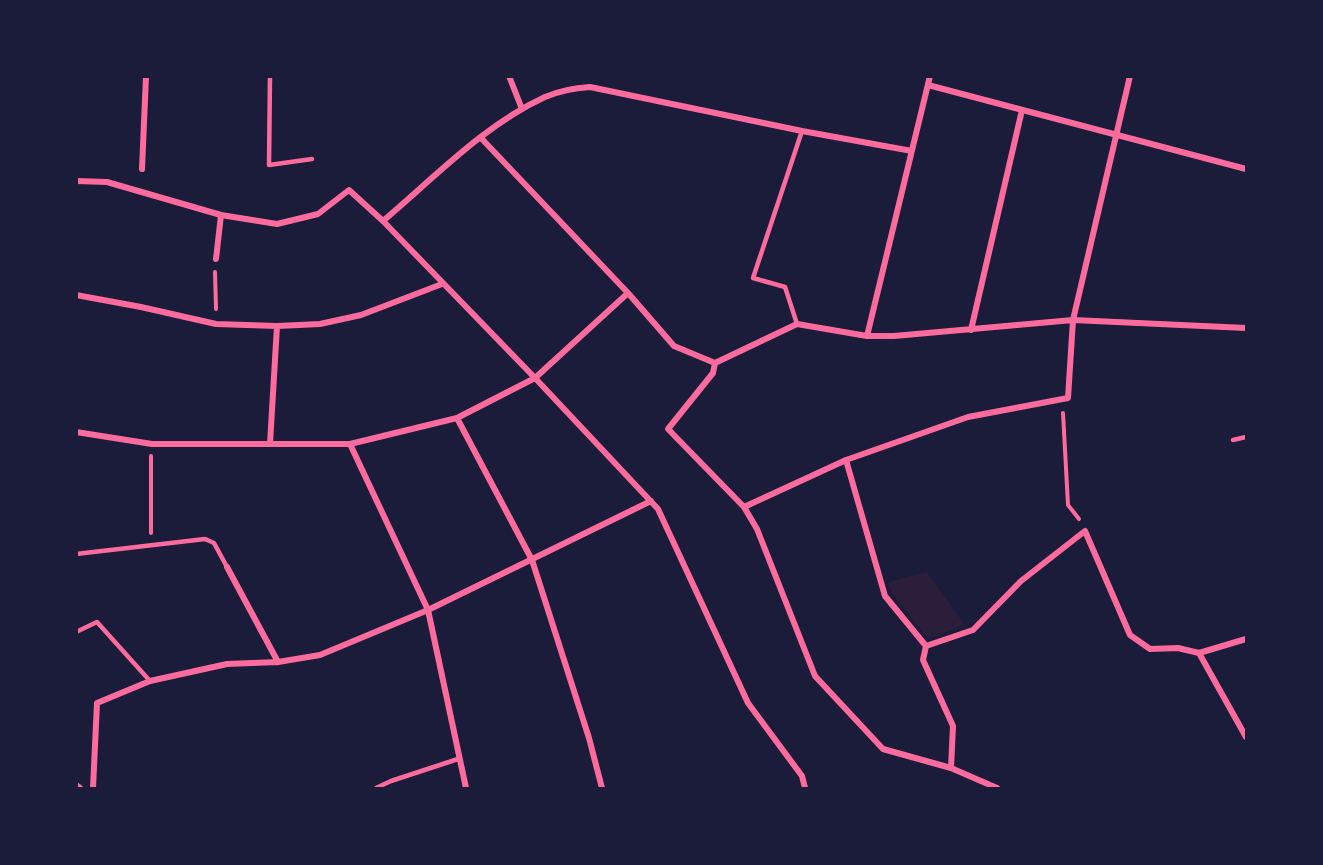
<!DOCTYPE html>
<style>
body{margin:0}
#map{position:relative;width:1323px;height:865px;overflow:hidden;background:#1b1b3a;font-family:Figtree,sans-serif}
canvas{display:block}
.frame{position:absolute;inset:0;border:78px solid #1b1b3a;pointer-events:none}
</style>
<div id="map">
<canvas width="1323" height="865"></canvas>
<div class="frame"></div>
</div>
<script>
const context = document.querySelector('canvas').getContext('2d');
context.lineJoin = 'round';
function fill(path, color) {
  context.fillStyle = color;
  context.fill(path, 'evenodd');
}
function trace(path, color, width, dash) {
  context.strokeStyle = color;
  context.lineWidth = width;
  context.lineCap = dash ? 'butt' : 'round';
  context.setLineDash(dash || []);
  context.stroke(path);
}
const green = new Path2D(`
 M927,572l38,53 -37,14 -36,-45 -4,-12z`);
const path = new Path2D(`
 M215,272l1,37
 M1063,413l5,92 11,14
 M151,533v-77`);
const service = new Path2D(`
 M270,76l-1,89 43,-6
 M797,324l-12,-37 -32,-9 49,-147
 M1233,440l13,-3
 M76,554l129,-15 9,4 13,24
 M76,632l21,-10 53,59
 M376,788l15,-7 67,-22`);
const minor = new Path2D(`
 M509,76l13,33
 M928,85l318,84
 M481,138l147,155 46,53 41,17 82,-39 70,12h27l179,-16 173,8
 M142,169l4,-93
 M76,181l31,1 114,33 56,9 41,-10 31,-24 34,31 152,157 123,131 90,194 54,73 3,12
 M383,221c51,-43 101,-96 162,-124 14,-6 29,-9 45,-10l212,44 110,20
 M216,259l5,-44
 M76,295l65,12 75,17 61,2 43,-2 41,-9 81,-31
 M971,330l51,-220
 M867,336l63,-260
 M715,363l-2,10 -45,56 76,78 13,22 58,147 68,73 68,19 46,20
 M457,418l75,142 57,178 13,50
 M76,432l76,12h198l107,-26 78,-40 93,-85
 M270,444l7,-118
 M350,444l78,166 38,178
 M846,460l39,136 41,50
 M744,507l102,-47 122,-43 100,-19 5,-78 57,-244
 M227,567l51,95
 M1199,653l47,84
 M951,768l2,-42 -30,-66 3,-14 47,-16 48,-49 64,-50 45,104 20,14 28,-1 21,5 47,-14
 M76,785l4,3
 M93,788l4,-85 53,-22 77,-17 51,-2 42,-7 108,-45 223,-109`);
fill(green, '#2a1e3b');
trace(path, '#ff6b9d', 4);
trace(service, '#ff6b9d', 4.5);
trace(minor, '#ff6b9d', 6);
</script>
